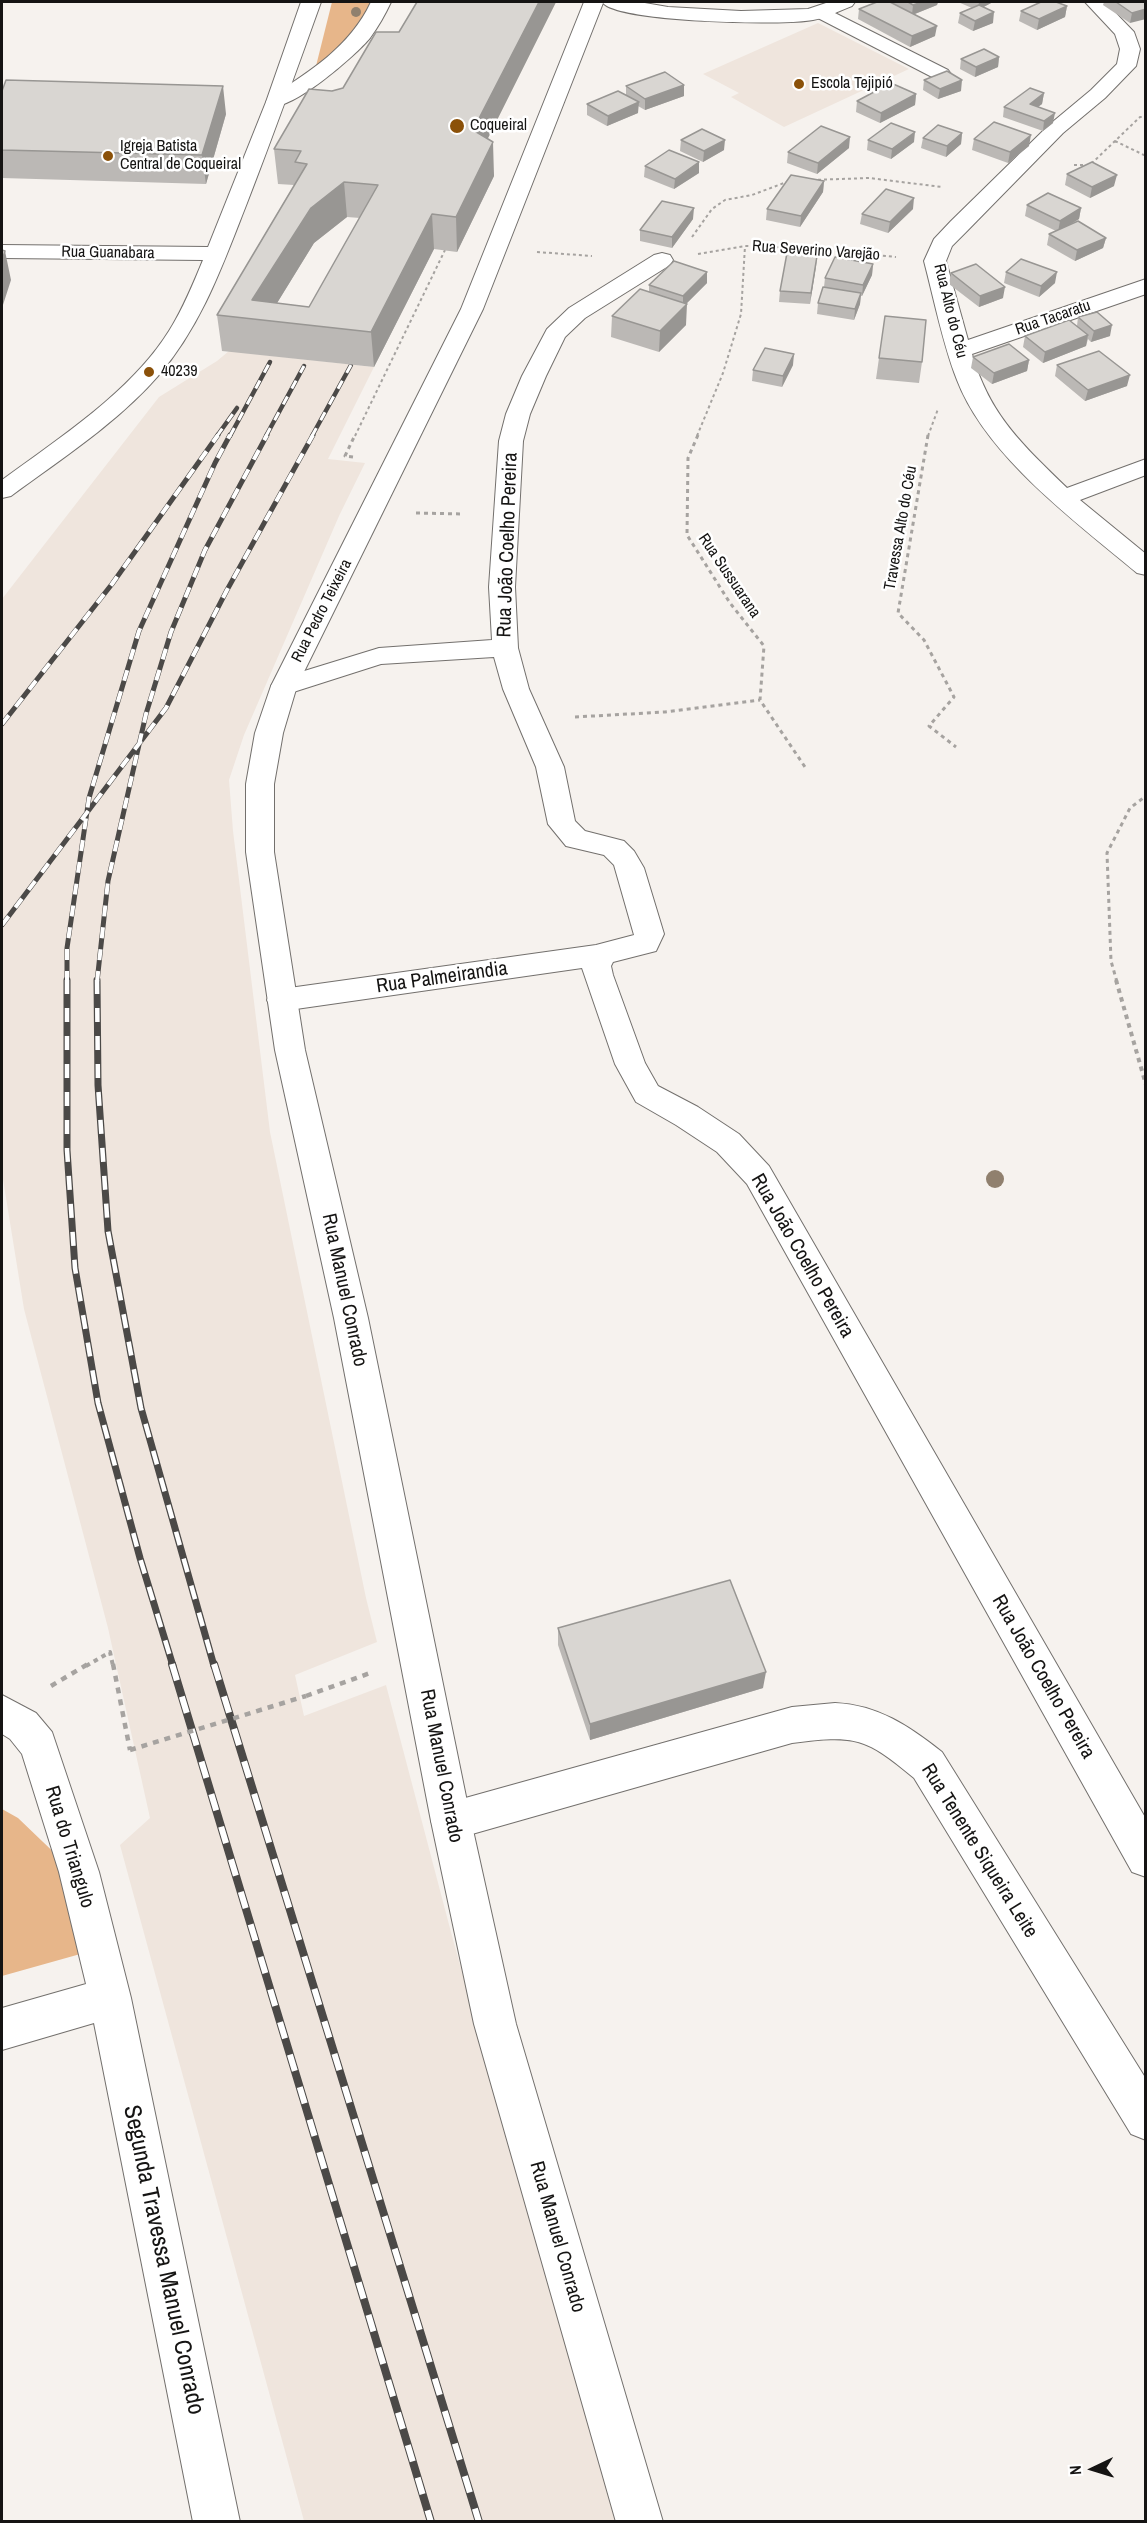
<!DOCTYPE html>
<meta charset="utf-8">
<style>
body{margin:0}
#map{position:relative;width:1147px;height:2523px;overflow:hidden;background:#f6f2ee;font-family:"Archivo Narrow",sans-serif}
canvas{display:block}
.frame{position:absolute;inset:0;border:3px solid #151413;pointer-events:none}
.north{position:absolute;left:1063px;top:2439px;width:60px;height:60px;-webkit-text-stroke:4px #fff;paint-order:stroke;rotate:266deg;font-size:16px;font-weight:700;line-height:24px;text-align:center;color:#151413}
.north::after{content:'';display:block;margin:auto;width:21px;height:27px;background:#151413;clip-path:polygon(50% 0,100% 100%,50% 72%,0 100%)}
</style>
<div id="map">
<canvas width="1147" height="2523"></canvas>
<div class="frame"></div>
<div class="north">N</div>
</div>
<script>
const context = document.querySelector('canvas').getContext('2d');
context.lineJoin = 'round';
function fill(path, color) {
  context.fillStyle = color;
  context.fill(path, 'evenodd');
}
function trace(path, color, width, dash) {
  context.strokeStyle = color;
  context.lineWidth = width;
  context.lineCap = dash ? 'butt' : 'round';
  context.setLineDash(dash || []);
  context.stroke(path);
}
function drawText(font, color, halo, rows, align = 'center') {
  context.font = font + ' "Archivo Narrow",sans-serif';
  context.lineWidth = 5;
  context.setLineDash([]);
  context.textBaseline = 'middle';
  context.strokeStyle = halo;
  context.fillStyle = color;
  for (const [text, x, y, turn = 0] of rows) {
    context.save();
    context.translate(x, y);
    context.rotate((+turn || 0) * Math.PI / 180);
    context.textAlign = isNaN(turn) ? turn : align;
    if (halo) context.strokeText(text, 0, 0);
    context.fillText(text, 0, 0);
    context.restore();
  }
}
const built = new Path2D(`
 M818,23l91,46 -125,58 -53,-30 8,-4 -36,-19z
 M229,351l145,16 -46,92 37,4 -26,53 -95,219 -15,45 4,51 37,301 96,466 11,44 -82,33 9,41 82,-31 66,251 163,585h-311l-184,-676 30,-27 -42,-190 -84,-319 -22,-136v-574l157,-202 58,-36z`);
const green = new Path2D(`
 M332,2h43c-13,27 -33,48 -59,64z
 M2,1809l16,9 49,47 24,86 -89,25z`);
const pathFar3 = new Path2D(`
 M1115,141l31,15
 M1074,165h16l50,-48h6
 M812,180l57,-2 73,9
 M692,237l20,-28 13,-9 27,-5 40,-15
 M537,252l55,4
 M698,254l47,-8 58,2 93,9
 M355,436l90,-186
 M697,436l26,-63 18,-59 4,-68
 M928,436l10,-27`);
const pathFar2 = new Path2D(`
 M698,435l-10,23 -1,77 43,68 34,43 -4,54 45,67
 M928,435l-30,178 26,27 30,57 -25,29 27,21
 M353,457l-8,-1 10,-21
 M416,513l47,1
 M575,717l90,-5 95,-12
 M1117,982l-6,-21 -4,-108 23,-45 16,-12`);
const pathFar1 = new Path2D(`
 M1116,980l30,105
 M86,1666l24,-14 3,14`);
const path = new Path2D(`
 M113,1664l17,86
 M51,1686l37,-22
 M306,1696l67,-24`);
const minor = new Path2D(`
 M371,2h20c-6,13 -13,25 -21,36 -15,18 -79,74 -101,68l-3,-4 3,-4c40,-26 81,-51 102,-96z
 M1085,2h20l29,30 6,17 -4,17 -31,32 -42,35 -96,98 -15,15 -6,15 22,79 178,-61v15l-174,60c18,62 50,90 95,134l79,-29v16l-66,25 66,54v21l-9,-2c-61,-51 -151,-117 -180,-193 -14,-35 -23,-81 -33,-119l10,-22 17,-18 98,-96 42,-35 26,-26 3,-15 -5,-15z
 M821,6l127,64 3,4 -3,4h-14l-120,-62 -3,-4 3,-4z
 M662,253l8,2 3,5 -3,5 -85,53 -20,19 -19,39 -16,38 -7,27 -8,146 3,61 11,41 35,78 11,54 10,10 39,10 10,10 10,17 20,66 -8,17 -43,11 -2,4 2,9 32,88 13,23 40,21 41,27 30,32 377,653v58l-14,-5 -385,-688 -30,-32 -41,-27 -40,-23 -21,-38 -33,-96 -300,43 -11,-3 -4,-8 4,-8 11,-3 314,-44 38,-10 -20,-70 -10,-10 -38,-9 -18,-22 -12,-57 -33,-78 -9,-32 -113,7 -97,31 -9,-3 -4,-6 4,-6 104,-32 113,-8 -3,-53 10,-146 7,-27 16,-38 25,-47 22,-21 85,-53z
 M2,1695l34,18 16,19 47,140 32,126 109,524h-47l-99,-499 -92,27v-42l84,-24 -27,-112 -37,-118 -12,-15 -8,-5z
 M835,1703c43,2 74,23 107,49l204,327v61l-15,-6 -217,-356c-49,-41 -59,-43 -122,-35l-341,97 -14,-6 -6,-13 6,-13 14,-6 341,-95z`);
const tertiary = new Path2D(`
 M301,2h20c-24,67 -48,134 -74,201 -24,61 -45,122 -89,173 -41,47 -97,83 -147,120l-9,2v-18c56,-41 130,-89 167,-149 14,-22 24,-47 34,-71l-201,-2v-13l206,2 58,-145z
 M584,2h55l29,5 73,4 67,-2 21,-7h26l-3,4c-13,5 -26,12 -39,14 -30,6 -193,2 -210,-17l-120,306 -186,377 -14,47 -9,51v68l31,198 63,268 103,503 45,203 147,498h-47l-142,-498 -43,-203 -97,-503 -59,-268 -29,-198v-68l9,-51 16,-47 190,-377z`);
const railFar3 = new Path2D(`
 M217,436l20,-28
 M230,436l40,-74
 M266,436l38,-70
 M312,436l39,-71`);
const railFar2 = new Path2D(`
 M2,724l110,-140 106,-149
 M2,925l164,-217 61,-118 86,-155
 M67,982v-34l22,-150 50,-167 76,-168 15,-28
 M97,982l11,-101 38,-167 25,-82 34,-82 62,-115`);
const railFar1 = new Path2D(`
 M67,980v170l8,118 23,135 42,155 33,108
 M97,980l1,105 10,146 33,177 73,258`);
const rail = new Path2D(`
 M172,1664l259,858
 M214,1664l265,858`);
const pathBridge = new Path2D(`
 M130,1750l176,-54`);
const trees = [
 [356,12,5],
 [995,1179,9]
];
const wall = new Path2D(`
 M417,2h139l-68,136 6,38 -37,76 -23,-3 -60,118 -152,-16 -5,-36 77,-130 -16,-1 -4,-35 58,-58 11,-3 56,-56zM347,217l13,1 -51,89 -32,-4 37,-60z
 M891,2h47l-1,3 -22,9 20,22 -25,11 -52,-28 1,-10z
 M958,2h35l-10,5 10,16 -20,8 -15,-8 2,-10 12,-5z
 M1104,2h42l-16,21 -27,-18z
 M1067,6l-2,11 -28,13 -18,-9 2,-10z
 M999,57l-1,10 -23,10 -15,-8 1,-10z
 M924,80l37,11 -23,8 -15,-9z
 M684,85v11l-39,14 -7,-4v7l-31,13 -20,-11v-11l39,-9v-9z
 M2,91l224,23 -20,70 -204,-6z
 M1044,93l-2,11 -4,3 15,16 -10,8 -40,-14 1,-10z
 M916,94l-1,11 -35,18 -24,-11 1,-11z
 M962,133l-1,11 -15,13 -25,-9 2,-10z
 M974,139l55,7 -21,17 -36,-13z
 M681,140l43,10 -21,12 -23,-11z
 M868,140l46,2 -23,17 -24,-9z
 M849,148l-32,26 -30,-11 1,-11z
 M699,162v11l-25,16 -30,-12 1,-11z
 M1067,174l47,12 -24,12 -25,-13z
 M824,181l-1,11 -23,35 -34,-7 1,-11z
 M1027,205l54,3 -2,11 -12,7 39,12 -3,10 -28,13 -28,-16 2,-11 7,-3 -31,-15z
 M913,209l-25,24 -28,-9 2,-10z
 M693,219l-21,29 -32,-7v-11z
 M817,256l-7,48 -31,-2 1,-11z
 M873,264l-1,11 -10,21h-1l-1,8 -6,16 -37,-6 1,-11 6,-16 1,-9z
 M1006,272l49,11 -16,14 -35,-14z
 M951,273l52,25 -24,9 -30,-23z
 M707,283l-21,21v21l-27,27 -48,-15 1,-21 37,-24v-7z
 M1078,317l32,19 -19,6 -3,-3 -2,7 -43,17 -20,-16 2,-11 52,-10z
 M973,357l56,3 -2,11 -35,13 -21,-16z
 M879,358l43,4 -3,21 -43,-4z
 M793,365l-11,22 -30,-6 1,-11z
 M1057,365l70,21 -42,15 -30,-25z
 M558,1628l205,60 -173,52 -32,-95z`);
const shadedWall = new Path2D(`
 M539,2h17l-81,162 -2,-34z
 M922,2h16l-1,3 -25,10 1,-10z
 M979,2h14l-15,8z
 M1067,6l-2,11 -28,13 2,-11z
 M1146,9v10l-16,4 2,-10z
 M994,12l-1,11 -20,8 2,-10z
 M937,26l-2,10 -25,11 2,-11z
 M999,57l-1,10 -23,10 1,-10z
 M962,80l-1,11 -23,8 2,-10z
 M684,85v11l-39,14v-11z
 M223,86l3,28 -20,70 -4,-29z
 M1044,93l-2,11 -14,10 2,-10z
 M916,94l-1,11 -35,18 1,-10z
 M639,102l-1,11 -31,13 1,-10z
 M1055,113l-2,10 -10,8 1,-10z
 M915,132l-1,10 -23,17 1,-10z
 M962,133l-1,11 -15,13 1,-11z
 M1031,135l-2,11 -21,17 2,-11z
 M850,137l-1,11 -32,26 1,-11z
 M725,140l-1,10 -21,12 1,-11z
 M493,142l1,34 -37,76 -1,-35z
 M699,162v11l-25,16 1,-10z
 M1117,175l-3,11 -24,12 2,-11z
 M824,181l-1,11 -23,35 1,-11z
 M344,182l3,35 -33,26 -48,78 -14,-21 59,-92z
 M914,198l-1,11 -25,24 2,-11z
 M694,208l-1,11 -21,29v-11z
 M1081,208l-2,11 -21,13 2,-11z
 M432,214l2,35 -60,118 -3,-35z
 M1106,238l-3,10 -28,13 2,-11z
 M5,251l6,29 -9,28v-48z
 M817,256l-1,11 -6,37 1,-11z
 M873,264l-1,11 -10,21 1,-11z
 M707,272v11l-24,24v-11z
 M1057,272l-2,11 -16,14 2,-11z
 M1005,287l-2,11 -24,9 1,-11z
 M861,293l-1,11 -6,16 1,-11z
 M687,304l-1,21 -27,27 1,-21z
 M1112,325l-2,11 -19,6 3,-11z
 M1088,335l-2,11 -43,17 2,-11z
 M794,354l-1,11 -11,22 1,-11z
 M1029,360l-2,11 -35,13 2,-11z
 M1130,375l-3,11 -42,15 3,-11z
 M766,1672l-3,16 -173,52v-16z`);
const building = new Path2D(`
 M417,2h122l-66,128 20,12 -37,75 -24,-3 -61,118 -154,-17 90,-151 -12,-2 6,-11 -27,-2 35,-60 23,2 11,-3 33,-56h23zM344,182l34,3 -69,122 -57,-7 59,-92z
 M877,2h13l47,24 -25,10 -53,-27z
 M908,2h14l-9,3z
 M1041,2h15l11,4 -28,13 -18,-8z
 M1116,2h30v7l-14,4z
 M979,5l15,7 -19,9 -15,-8z
 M984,49l15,8 -23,10 -15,-8z
 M947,71l15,9 -22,9 -16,-9z
 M665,72l19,13 -39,14 -19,-13z
 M6,80l217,6 -21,69 -200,-5v-59z
 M891,83l25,11 -35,19 -24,-12z
 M1030,88l14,5 -14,11 25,9 -11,8 -40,-14z
 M618,91l21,11 -31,14 -21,-12z
 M994,122l37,13 -21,17 -36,-13z
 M891,123l24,9 -23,17 -24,-9z
 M938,125l24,8 -15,13 -24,-8z
 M821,126l29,11 -32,26 -30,-11z
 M702,129l23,11 -21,11 -23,-11z
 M669,150l30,12 -24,17 -30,-13z
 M1092,162l25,13 -25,12 -25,-13z
 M791,175l33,6 -23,35 -34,-7z
 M886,189l28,9 -24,24 -28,-8z
 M1048,193l33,15 -21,13 -33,-16z
 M662,201l32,7 -22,29 -32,-7z
 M1078,221l28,17 -29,12 -28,-16z
 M2,250l3,1 -3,9z
 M787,253l30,3 -6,37 -31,-2z
 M835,257l38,7 -10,21 -38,-7z
 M1021,259l36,13 -16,14 -35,-14z
 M674,261l33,11 -24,24 -34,-11z
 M976,264l29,23 -25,9 -29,-23z
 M823,287l38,6 -6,16 -37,-6z
 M640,289l47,15 -27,27 -48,-15z
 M1097,312l15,13 -18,6 -16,-14z
 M885,316l41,4 -4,42 -43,-4z
 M1069,320l19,15 -43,17 -20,-16z
 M1009,344l20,16 -35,13 -21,-16z
 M765,348l29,6 -11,22 -30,-6z
 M1099,351l31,24 -42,15 -31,-25z
 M730,1580l36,92 -176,52 -32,-96z`);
const markers = [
 [799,84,6,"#8b5109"],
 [457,126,8,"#8b5109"],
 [108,156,6,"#8b5109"],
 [149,372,6,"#8b5109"]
];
const farPoinames = [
 ["Escola Tejipió",811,84],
 ["Coqueiral",470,126],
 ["Igreja Batista",120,147],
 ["Central de Coqueiral",120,165],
 ["40239",161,372]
];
const farStreetnames = [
 ["Rua Severino Varejão",816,251,4],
 ["Rua Guanabara",108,253,1],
 ["Rua Alto do Céu",950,311,76],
 ["Rua Tacaratu",1053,318,-19],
 ["Travessa Alto do Céu",901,528,-80],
 ["Rua Sussuarana",729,576,56],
 ["Rua Pedro Teixeira",322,611,-63]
];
const streetNames = [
 ["Rua João Coelho Pereira",508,545,-88],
 ["Rua Palmeirandia",442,978,-8],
 ["Rua João Coelho Pereira",802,1256,60],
 ["Rua Manuel Conrado",344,1290,78],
 ["Rua João Coelho Pereira",1043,1677,60],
 ["Rua Manuel Conrado",441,1766,79],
 ["Rua do Triangulo",69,1847,73],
 ["Rua Tenente Siqueira Leite",979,1851,58],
 ["Rua Manuel Conrado",557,2237,74]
];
const nearStreetnames = [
 ["Segunda Travessa Manuel Conrado",163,2260,78]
];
fill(built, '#efe5dd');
fill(green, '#e7b68a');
trace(minor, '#73706d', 2);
trace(tertiary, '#73706d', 2);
trace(pathFar3, '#a6a3a0', 2, [3, 3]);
trace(pathFar2, '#a6a3a0', 3, [4, 4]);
trace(pathFar1, '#a6a3a0', 4, [4.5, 4.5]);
trace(path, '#a6a3a0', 4.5, [6, 6]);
fill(minor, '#fff');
fill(tertiary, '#fff');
trace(railFar3, '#4b4947', 4.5);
trace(railFar2, '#4b4947', 5);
trace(railFar1, '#4b4947', 7);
trace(rail, '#4b4947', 8);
trace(railFar3, '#fff', 3, [9]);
trace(railFar2, '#fff', 4, [11]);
trace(railFar1, '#fff', 4.5, [14]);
trace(rail, '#fff', 6, [17]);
trace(pathBridge, '#a6a3a0', 4.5, [6, 6]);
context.fillStyle = '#90806e';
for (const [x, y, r] of trees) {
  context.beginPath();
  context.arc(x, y, r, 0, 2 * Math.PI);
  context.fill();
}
fill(wall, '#bbb8b5');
fill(shadedWall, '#989693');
fill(building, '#d9d6d2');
trace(building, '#989693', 1.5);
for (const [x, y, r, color] of markers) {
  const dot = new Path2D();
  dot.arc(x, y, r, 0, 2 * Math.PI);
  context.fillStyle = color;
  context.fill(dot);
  trace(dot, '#fff', 2);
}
drawText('16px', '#151413', '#fff', farPoinames, 'left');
drawText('16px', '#151413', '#fff', farStreetnames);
drawText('20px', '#151413', '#fff', streetNames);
drawText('24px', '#151413', '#fff', nearStreetnames);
</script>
